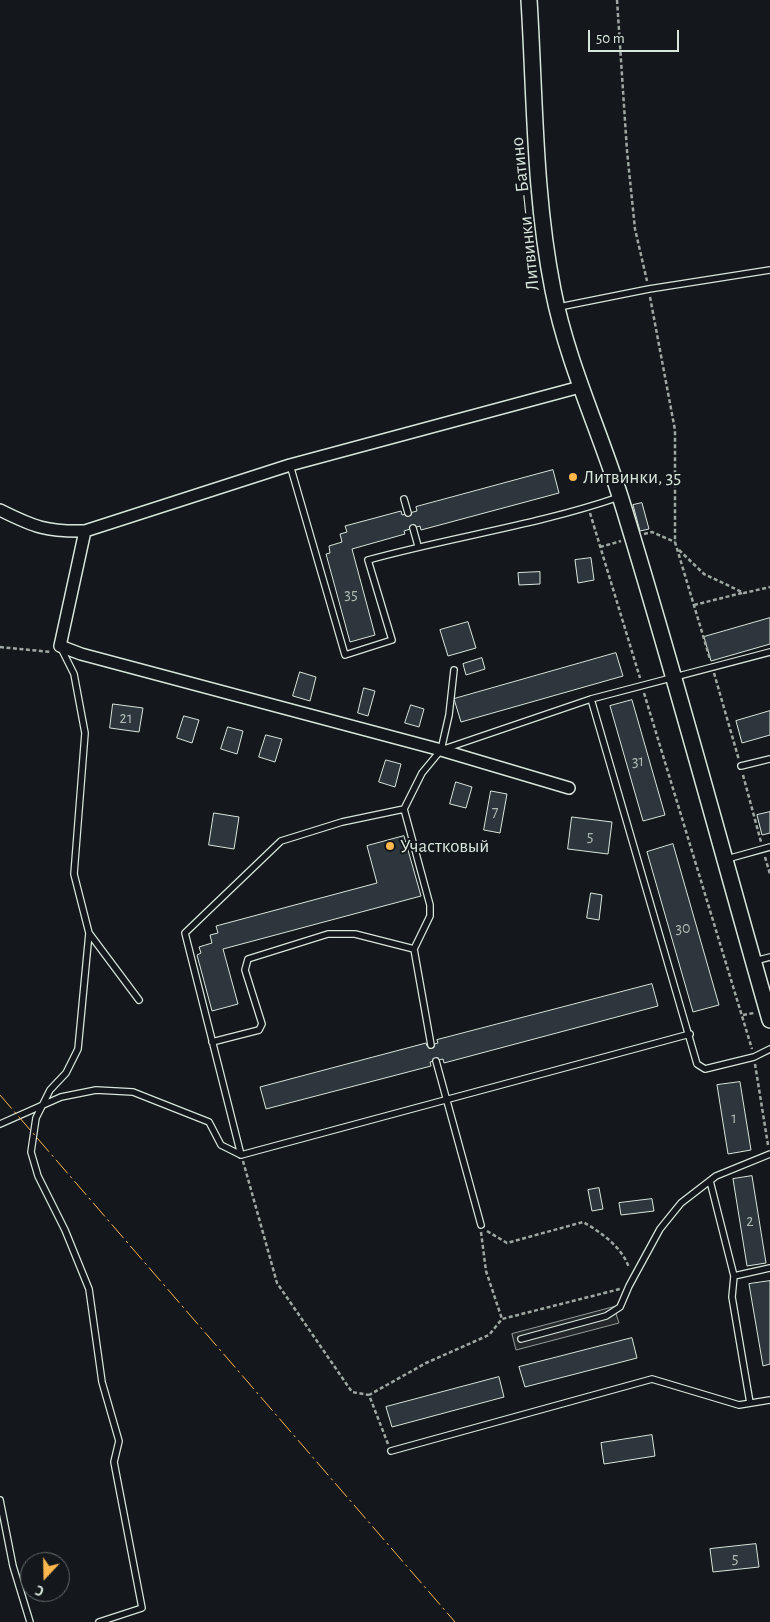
<!DOCTYPE html>
<meta charset="utf-8">
<style>
body{margin:0}
#map{position:relative;width:770px;height:1622px;overflow:hidden;background:#14181c;font-family:"Alegreya Sans",sans-serif}
canvas{display:block}
.north{position:absolute;left:20px;top:1552px;width:50px;height:50px;box-sizing:border-box;background:#14181c;border:1px solid #626a69;border-radius:50%;rotate:201deg;font-size:14px;font-weight:700;line-height:20px;text-align:center;color:#d8e6dc}
.north::after{content:'';display:block;margin:auto;width:18px;height:22px;background:#ffb74d;clip-path:polygon(50% 0,100% 100%,50% 72%,0 100%)}
.scale{position:absolute;left:588px;top:30px;width:91px;height:22px;box-sizing:border-box;border:2px solid #d8e6dc;border-top:0;padding-left:6px;font-size:15px;line-height:18px;white-space:nowrap;color:#d8e6dc;-webkit-text-stroke:4px #14181c;paint-order:stroke}
</style>
<div id="map">
<canvas width="770" height="1622"></canvas>
<div class="north">С</div>
<div class="scale">50 m</div>
</div>
<script>
const context = document.querySelector('canvas').getContext('2d');
context.lineJoin = 'round';
function fill(path, color) {
  context.fillStyle = color;
  context.fill(path, 'evenodd');
}
function trace(path, color, width, dash) {
  context.strokeStyle = color;
  context.lineWidth = width;
  context.lineCap = dash ? 'butt' : 'round';
  context.setLineDash(dash || []);
  context.stroke(path);
}
function drawText(font, color, halo, rows, align = 'center') {
  context.font = font + ' "Alegreya Sans",sans-serif';
  context.lineWidth = 4;
  context.setLineDash([]);
  context.textBaseline = 'middle';
  context.strokeStyle = halo;
  context.fillStyle = color;
  for (const [text, x, y, turn = 0] of rows) {
    context.save();
    context.translate(x, y);
    context.rotate((+turn || 0) * Math.PI / 180);
    context.textAlign = isNaN(turn) ? turn : align;
    if (halo) context.strokeText(text, 0, 0);
    context.fillText(text, 0, 0);
    context.restore();
  }
}
const parking = new Path2D(`
 M614,1307l5,16 -103,27 -4,-16z`);
const building = new Path2D(`
 M553,470l6,23 -138,37 -1,-4 -7,2 -9,3 1,3 -53,15 23,86 -25,7 -24,-88 4,-1 -1,-7 13,-4 -2,-8 7,-2 -2,-6 56,-15 1,4 15,-4 -1,-4z
 M642,503l7,26 -9,2 -7,-26z
 M591,558l3,22 -16,3 -3,-23z
 M540,572v12l-21,1 -1,-12z
 M770,618v26l-59,17 -7,-24z
 M468,622l8,26 -28,8 -8,-26z
 M616,653l7,23 -162,46 -7,-23z
 M482,658l3,11 -19,6 -3,-11z
 M300,672l16,5 -6,24 -17,-5z
 M364,688l11,3 -7,25 -10,-3z
 M632,700l33,115 -22,6 -33,-115z
 M113,704l30,4 -4,24 -29,-4z
 M411,705l13,4 -5,18 -14,-4z
 M770,711v24l-28,8 -6,-22z
 M184,716l15,4 -7,23 -15,-5z
 M228,727l15,4 -6,23 -16,-5z
 M266,735l16,4 -7,23 -16,-5z
 M386,760l15,4 -6,23 -16,-5z
 M456,782l16,5 -6,21 -16,-4z
 M491,791l16,3 -7,39 -16,-3z
 M770,812v21l-8,2 -5,-20z
 M214,813l25,4 -5,32 -25,-4z
 M572,817l40,5 -4,32 -40,-5z
 M404,836l17,60 -198,53 15,55 -26,7 -15,-56 4,-2 -2,-6 13,-4 -2,-8 8,-2 -2,-7 161,-43 -10,-37z
 M673,844l46,161 -26,7 -46,-160z
 M591,893l11,2 -3,25 -12,-2z
 M652,984l6,22 -214,57 -1,-4 -13,3 1,4 -165,43 -6,-22 166,-44 1,3 11,-3 -1,-3z
 M740,1082l11,68 -23,4 -11,-69z
 M752,1176l14,87 -19,3 -14,-87z
 M599,1188l4,21 -11,2 -4,-21z
 M652,1199l2,12 -33,4 -2,-12z
 M770,1281v83l-7,2 -14,-82z
 M632,1338l5,20 -112,29 -6,-20z
 M499,1377l5,20 -112,30 -6,-20z
 M652,1435l3,21 -51,8 -3,-21z
 M756,1544l3,23 -46,5 -3,-23z`);
const path = new Path2D(`
 M617,0l10,151 8,78 12,52
 M650,297l25,133v112l35,117
 M590,513l50,165
 M644,534l8,-2 23,10
 M600,547l21,-6
 M679,550l25,24 40,19 26,-6
 M694,605l48,-12
 M0,647l51,5
 M714,673l25,87
 M644,693l108,356
 M743,775l18,67
 M765,857l5,17
 M743,1015l11,-2
 M755,1064l13,81
 M243,1161l34,122 75,109 17,3
 M487,1231l20,12 76,-21c18,10 40,26 46,46
 M481,1232l5,39 16,48
 M388,1444l-19,-49 57,-32 63,-28 13,-16 118,-30`);
const lane = new Path2D(`
 M559,307l90,-18 121,-19
 M290,465l55,190 47,-15 -24,-80c83,-23 170,-35 251,-63
 M404,499l4,14
 M413,528l5,18
 M61,648l13,26 11,59 -11,141 15,59 50,67
 M591,699l106,365 8,5 49,-12 16,-8
 M444,749l147,-50 179,-47
 M741,766l29,-7
 M404,809l26,96v11l-16,33 17,96
 M727,859l43,-12
 M89,933l-11,116 -12,24 -16,17 -14,28 -5,34 7,24 27,54 24,59 13,93 17,59 -5,21 28,146 -43,14
 M755,961l15,-4
 M212,1042l47,-12 3,-6 -17,-54 3,-11 80,-25h27l59,15
 M436,1061l45,164
 M0,1124l61,-27 35,-7 37,2 76,30 12,23 20,10 449,-121
 M241,1155l-56,-222 96,-92 61,-19 62,-13 18,-36 19,-23 8,-35 5,-45
 M710,1181l24,95 -2,21 18,106
 M734,1276l36,-8
 M521,1339l85,-23 14,-9 9,-21 31,-57 21,-26 35,-27 54,-22
 M391,1451l261,-72 87,26 31,-5
 M0,1500l13,66 17,56`);
const street = new Path2D(`
 M0,510c34,17 47,22 85,21l205,-66 290,-78
 M85,531l-25,115 21,8 360,96 128,38`);
const secondary = new Path2D(`
 M529,0c6,96 5,195 24,290 14,71 45,137 67,206 54,174 100,349 150,524`);
const power = new Path2D(`
 M0,1095l455,527`);
const markers = [
 [573,477,5,"#ffb74d"],
 [390,846,5,"#ffb74d"]
];
const numberNames = [
 ["35",351,594],
 ["21",126,718],
 ["31",638,761],
 ["7",495,812],
 ["5",590,836],
 ["30",683,928],
 ["1",734,1118],
 ["2",750,1221],
 ["5",735,1558]
];
const streetNames = [
 ["Литвинки — Батино",525,214,-96]
];
const poiNames = [
 ["Литвинки, 35",583,477],
 ["Участковый",400,846]
];
fill(parking, '#24282b');
trace(parking, '#939e99', 1);
fill(building, '#2c363c');
trace(building, '#d8e6dc', 1);
trace(lane, '#d8e6dc', 8);
trace(street, '#d8e6dc', 14);
trace(secondary, '#d8e6dc', 18);
trace(path, '#9da8a2', 2.5, [4, 2.5]);
trace(lane, '#14181c', 5.5);
trace(street, '#14181c', 11);
trace(secondary, '#14181c', 15);
trace(power, '#ffb74d', 1, [18, 4, 2.5, 4]);
for (const [x, y, r, color] of markers) {
  const dot = new Path2D();
  dot.arc(x, y, r, 0, 2 * Math.PI);
  context.fillStyle = color;
  context.fill(dot);
  trace(dot, '#14181c', 2);
}
drawText('16px', '#adbab4', null, numberNames);
drawText('19px', '#d8e6dc', '#14181c', streetNames);
drawText('19px', '#d8e6dc', '#14181c', poiNames, 'left');
</script>
